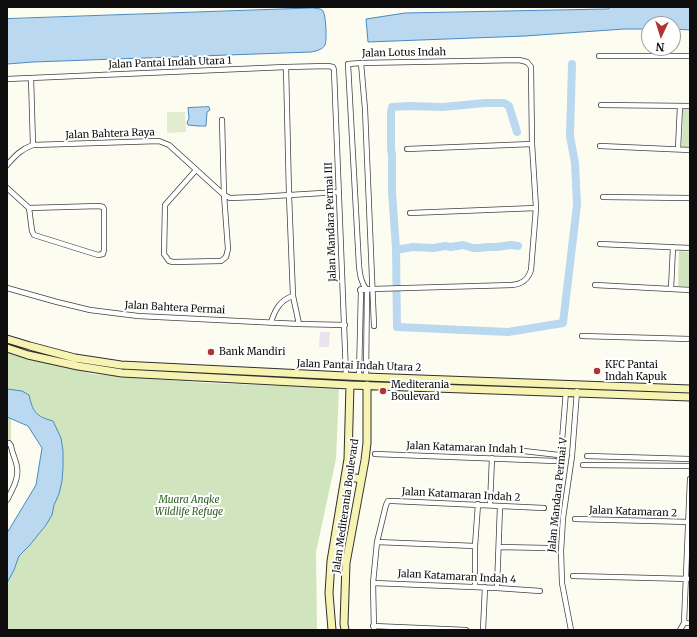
<!DOCTYPE html>
<style>
body{margin:0}
#map{position:relative;width:697px;height:637px;overflow:hidden;background:#fdfcf1;font-family:Merriweather,serif}
canvas{display:block}
.frame{position:absolute;inset:0;border:8px solid #0e0e0e;pointer-events:none}
.north{position:absolute;left:641px;top:16px;width:40px;height:40px;box-sizing:border-box;background:#fff;border:1px solid #9f9f9f;border-radius:50%;rotate:184deg;font-size:11px;font-weight:700;line-height:16px;text-align:center;color:#0e0e0e}
.north::after{content:'';display:block;margin:auto;width:14px;height:18px;background:#b03434;clip-path:polygon(50% 0,100% 100%,50% 72%,0 100%)}
</style>
<div id="map">
<canvas width="697" height="637"></canvas>
<div class="frame"></div>
<div class="north">N</div>
</div>
<script>
const context = document.querySelector('canvas').getContext('2d');
context.lineJoin = 'round';
function fill(path, color) {
  context.fillStyle = color;
  context.fill(path, 'evenodd');
}
function trace(path, color, width, dash) {
  context.strokeStyle = color;
  context.lineWidth = width;
  context.lineCap = dash ? 'butt' : 'round';
  context.setLineDash(dash || []);
  context.stroke(path);
}
function drawText(font, color, halo, rows, align = 'center') {
  context.font = font + ' Merriweather,serif';
  context.lineWidth = 4;
  context.setLineDash([]);
  context.textBaseline = 'middle';
  context.strokeStyle = halo;
  context.fillStyle = color;
  for (const [text, x, y, turn = 0] of rows) {
    context.save();
    context.translate(x, y);
    context.rotate((+turn || 0) * Math.PI / 180);
    context.textAlign = isNaN(turn) ? turn : align;
    if (halo) context.strokeText(text, 0, 0);
    context.fillText(text, 0, 0);
    context.restore();
  }
}
const industrial = new Path2D(`
 M320,332h10l-1,15h-10z`);
const green = new Path2D(`
 M683,107h7v41h-8z
 M679,251l11,1v35l-12,-1z
 M7,350l85,24 115,9 132,5 -3,71 -20,93 1,78h-310v-47l7,-13 5,-14 10,-10 17,-21 6,-10 2,-10 5,-11 3,-13 1,-13v-17l-2,-13 -8,-17c-19,-5 -19,-9 -25,-27l-6,-3 -15,-2z
 M7,417l4,2v30l-4,-2z`);
const pitch = new Path2D(`
 M167,112h18l1,20 -19,1z`);
const water = new Path2D(`
 M611,7h79v23l-17,-1v-5h-24v5h-25l-99,7 -157,6 -2,-23 39,-6 202,-4z
 M314,8c3,1 7,0 9,3 3,4 4,30 2,34 -3,5 -9,6 -14,7l-278,10 -26,2v-45z
 M209,107l1,3 -3,2 -1,14h-8l-10,-1 -1,-2 2,-5 -1,-10z
 M7,389l15,2 7,4c4,17 6,21 24,26l8,17 2,13v17l-1,13 -3,13 -5,11 -2,10 -6,10 -17,21 -10,10 -5,14 -7,13v-50l29,-48 6,-37 -14,-22 -21,-9z`);
const river = new Path2D(`
 M517,132l-8,-26 -5,-3h-19l-42,4 -35,-1 -16,1 -1,5v37l1,6v37l4,56 1,79 111,5 55,-9 14,-118 -2,-42 -5,-27 2,-72
 M396,248l6,1 11,-2 21,1 11,-2 6,1 12,-2 10,3h5l11,-1h8l14,-2 7,1`);
const street = new Path2D(`
 M599,56h91
 M361,63l4,46 9,217
 M286,67l3,128 4,101 6,28
 M31,78l2,67
 M7,79l279,-12 42,-1 5,1 1,3 12,305
 M601,105l89,1
 M600,146l90,4
 M407,149l125,-5
 M678,149l2,-43
 M7,165c8,-9 14,-16 26,-20l126,-4 10,4 55,50 6,3 27,-1 82,-5
 M196,170l-31,35 -1,49 5,7 4,1 48,-1 5,-4 2,-8 -4,-54 -2,-75
 M7,188l22,20 3,23 2,4 64,20 5,-1 1,-4v-41l-1,-2 -4,-1 -70,2
 M603,197l87,1
 M410,213l126,-5
 M600,244l90,4
 M595,285l95,5
 M7,288l50,14 33,8 48,6 161,8 46,1
 M671,289l2,-42
 M360,290l12,-1 140,-4c10,-1 16,-5 19,-15l5,-62 -4,-64 -1,-77 -4,-5 -8,-2 -158,3 -13,1 11,202c1,9 2,17 8,24l-1,87
 M271,322c4,-12 9,-22 22,-26
 M582,336l108,3
 M359,376l2,-87
 M7,443h2l2,3c1,7 5,14 6,21 2,12 -5,23 -10,33
 M506,449l53,6 2,-2 5,-62
 M375,454l180,7
 M587,456l103,3
 M583,465l107,1
 M490,505l2,-47
 M575,519l115,3
 M377,542l98,4
 M499,547l48,1
 M573,576l117,3
 M373,583l124,5 43,3
 M475,587v-41l3,-42
 M497,588l3,-82
 M684,623l6,-144
 M373,626l93,4
 M374,630l-1,-47 4,-41 9,-37 2,-4h5l151,7
 M483,630l2,-43
 M571,630l-9,-47 -1,-32 2,-33 9,-62 5,-65
 M680,630l4,-7h6`);
const secondary = new Path2D(`
 M7,339l23,7 45,12 46,7 245,12 324,12
 M7,348l21,7 50,11 44,7 228,12 340,12
 M345,476l16,3
 M332,630l-3,-37 2,-32 17,-102 2,-74
 M345,630l-1,-6 2,-61 19,-103 2,-17v-58`);
const markers = [
 [211,352,4,"#b03434"],
 [597,371,4,"#b03434"],
 [383,391,4,"#b03434"]
];
const streetNames = [
 ["Jalan Lotus Indah",404,53,-1],
 ["Jalan Pantai Indah Utara 1",170,63,-2],
 ["Jalan Bahtera Raya",110,134,-2],
 ["Jalan Mandara Permai III",331,222,-92],
 ["Jalan Bahtera Permai",175,308,3],
 ["Jalan Pantai Indah Utara 2",359,366,2],
 ["Jalan Katamaran Indah 1",465,448,2],
 ["Jalan Katamaran Indah 2",461,495,3],
 ["Jalan Mandara Permai V",558,495,-84],
 ["Jalan Mediterania Boulevard",346,506,-82],
 ["Jalan Katamaran 2",633,512,2],
 ["Jalan Katamaran Indah 4",457,577,3]
];
const poiNames = [
 ["Bank Mandiri",219,352],
 ["KFC Pantai",605,365],
 ["Indah Kapuk",605,377],
 ["Mediterania",391,385],
 ["Boulevard",391,397]
];
const parkNames = [
 ["Muara Angke",189,500],
 ["Wildlife Refuge",189,512]
];
fill(industrial, '#ebe3ec');
fill(green, '#d0e5bd');
fill(pitch, '#e1edce');
fill(water, '#bad9f0');
trace(water, '#488ac0', 1);
trace(river, '#bad9f0', 8);
trace(street, '#414141', 6);
trace(secondary, '#303030', 9);
trace(street, '#fff', 4.5);
trace(secondary, '#f7f3b2', 7);
for (const [x, y, r, color] of markers) {
  const dot = new Path2D();
  dot.arc(x, y, r, 0, 2 * Math.PI);
  context.fillStyle = color;
  context.fill(dot);
  trace(dot, '#fff', 1.5);
}
drawText('10px', '#0e0e0e', '#fff', streetNames);
drawText('10px', '#0e0e0e', '#fff', poiNames, 'left');
drawText('italic 10px', '#2e6025', '#fff', parkNames);
</script>
